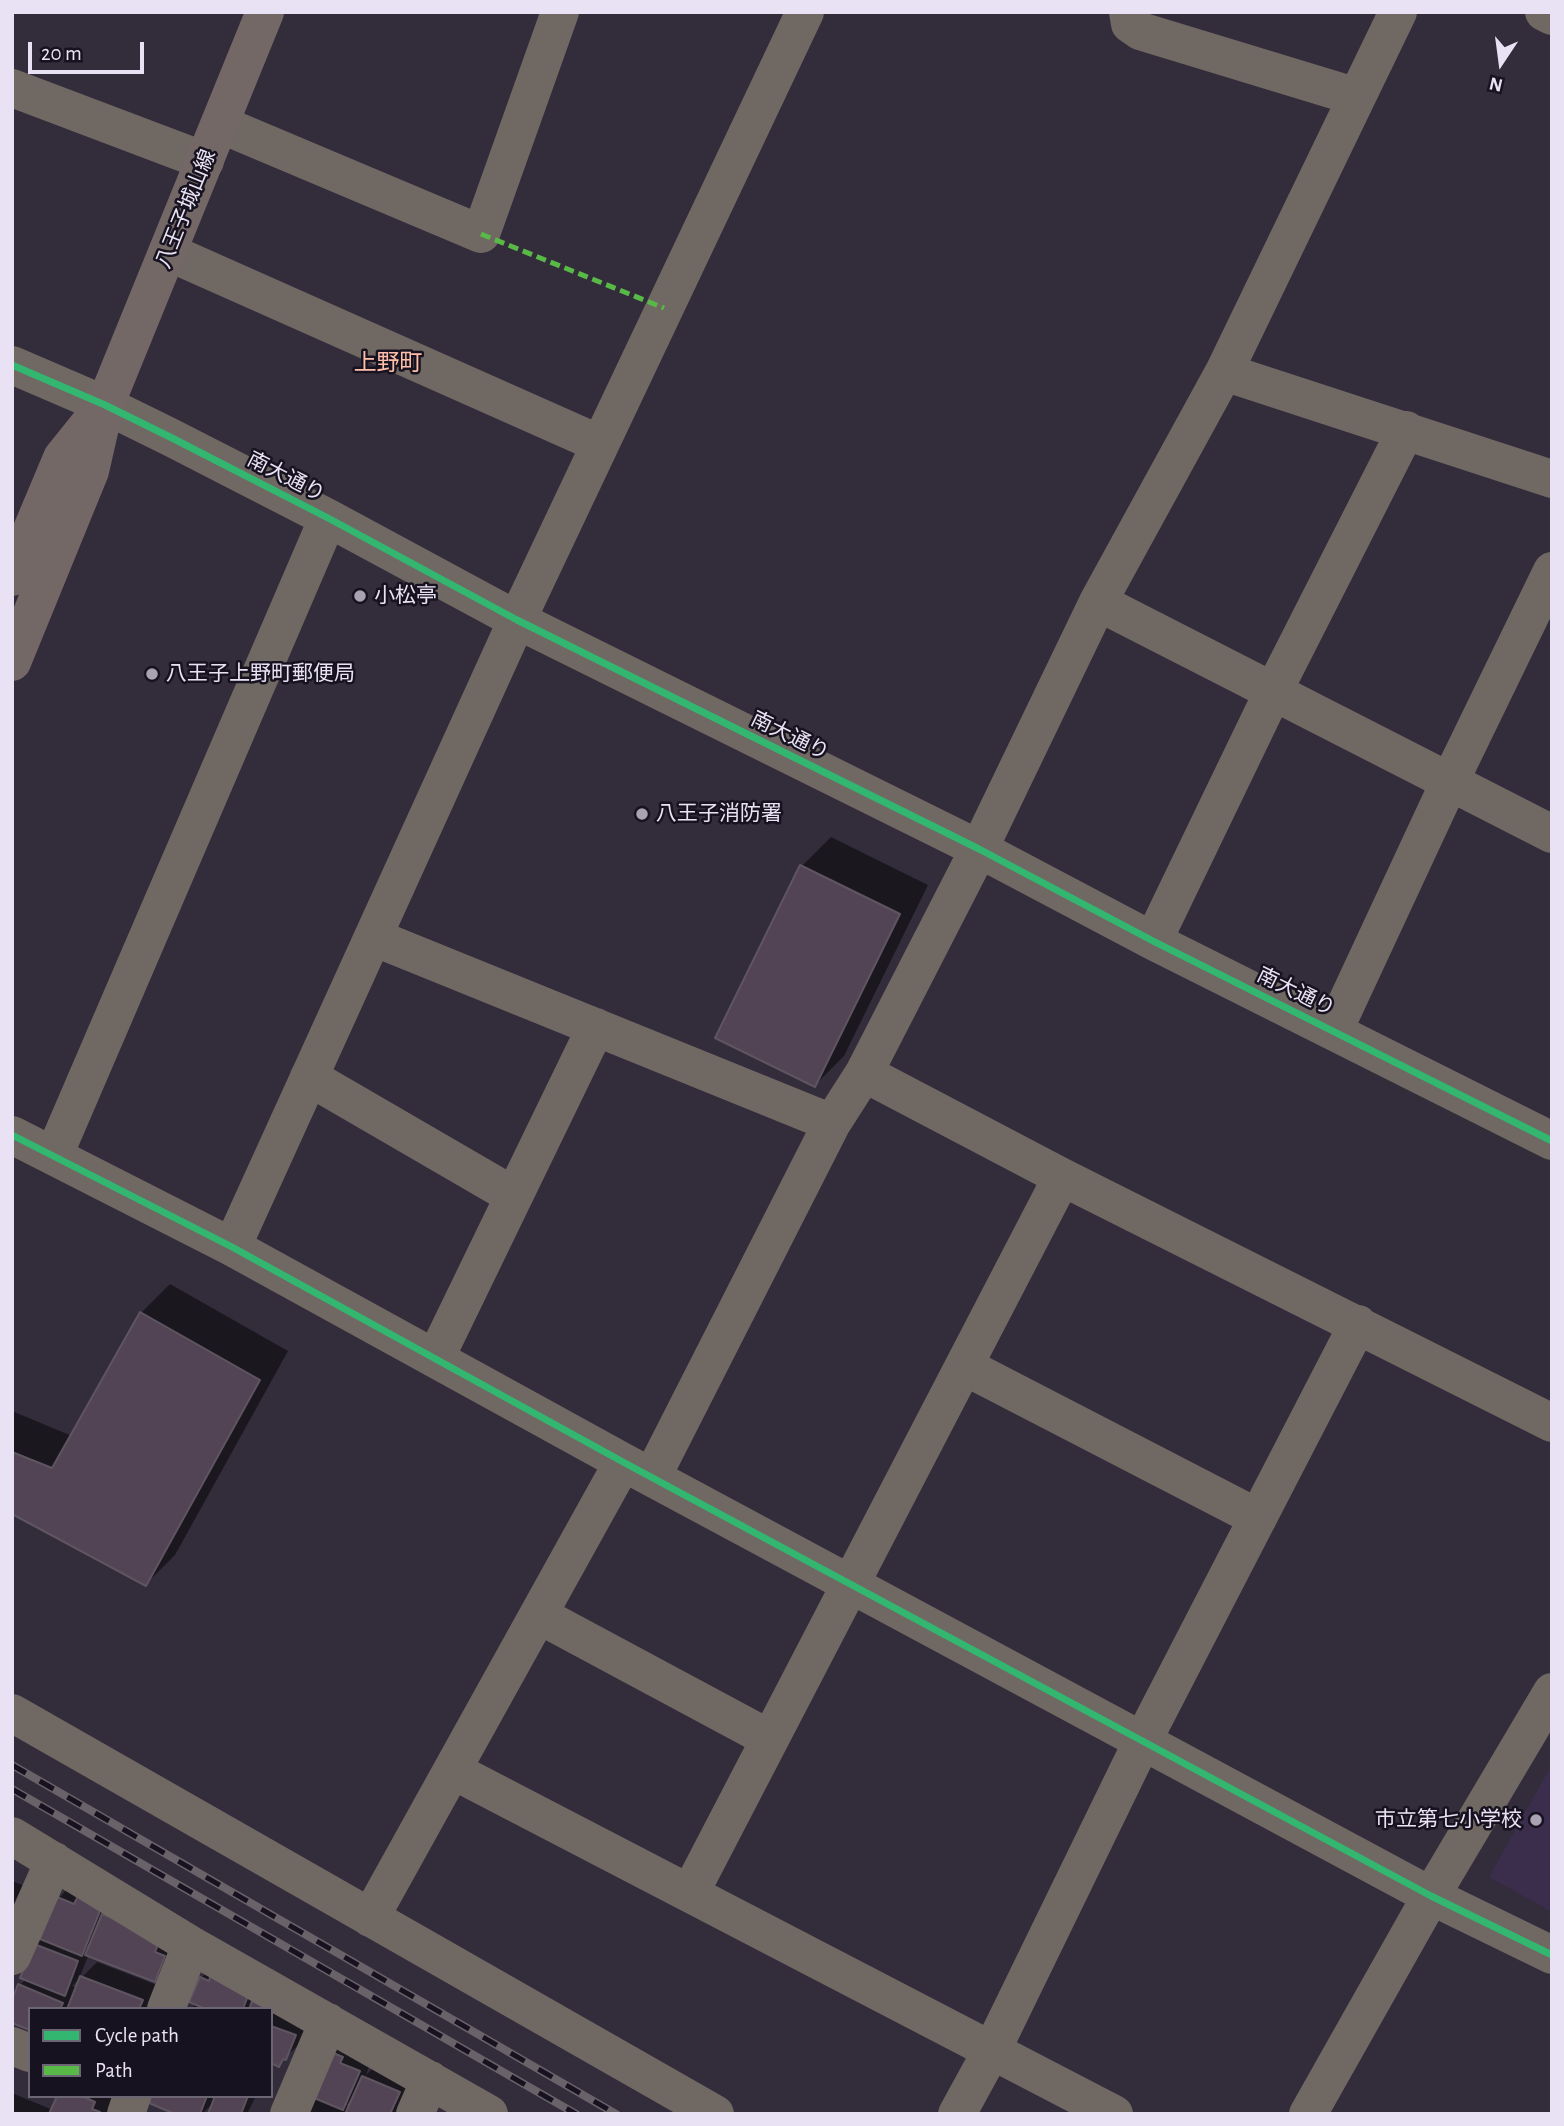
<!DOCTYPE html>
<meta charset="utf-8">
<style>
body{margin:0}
#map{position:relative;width:1564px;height:2126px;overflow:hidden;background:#332c3b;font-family:"Alegreya Sans",sans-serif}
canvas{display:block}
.frame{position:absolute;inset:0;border:14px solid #e9e2f4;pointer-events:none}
.legend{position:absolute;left:28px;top:2007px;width:245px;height:91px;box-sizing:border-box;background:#17121f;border:2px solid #6b6574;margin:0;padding:9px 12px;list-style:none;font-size:21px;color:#e9e2f4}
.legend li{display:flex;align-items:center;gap:14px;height:35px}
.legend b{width:35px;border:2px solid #6b6574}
.north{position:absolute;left:1466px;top:28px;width:70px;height:70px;-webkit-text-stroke:5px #17121f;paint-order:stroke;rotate:193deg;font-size:19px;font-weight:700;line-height:28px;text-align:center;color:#e9e2f4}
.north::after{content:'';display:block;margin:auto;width:24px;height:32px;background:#e9e2f4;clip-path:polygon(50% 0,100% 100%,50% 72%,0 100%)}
.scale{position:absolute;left:28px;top:42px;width:116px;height:32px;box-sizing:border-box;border:4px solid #e9e2f4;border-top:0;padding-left:9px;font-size:21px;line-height:24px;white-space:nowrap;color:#e9e2f4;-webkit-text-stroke:5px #17121f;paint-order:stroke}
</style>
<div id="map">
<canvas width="1564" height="2126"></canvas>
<div class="frame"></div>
<ul class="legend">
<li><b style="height:9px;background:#33b770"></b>Cycle path</li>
<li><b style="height:9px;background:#58b947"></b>Path</li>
</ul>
<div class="north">N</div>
<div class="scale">20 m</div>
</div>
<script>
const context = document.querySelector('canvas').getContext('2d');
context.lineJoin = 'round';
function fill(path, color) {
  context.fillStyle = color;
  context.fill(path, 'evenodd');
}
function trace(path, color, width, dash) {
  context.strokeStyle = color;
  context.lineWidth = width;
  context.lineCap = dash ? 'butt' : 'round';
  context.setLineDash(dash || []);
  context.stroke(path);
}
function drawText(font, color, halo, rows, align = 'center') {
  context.font = font + ' "Alegreya Sans","Noto Sans JP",sans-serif';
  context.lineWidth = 5;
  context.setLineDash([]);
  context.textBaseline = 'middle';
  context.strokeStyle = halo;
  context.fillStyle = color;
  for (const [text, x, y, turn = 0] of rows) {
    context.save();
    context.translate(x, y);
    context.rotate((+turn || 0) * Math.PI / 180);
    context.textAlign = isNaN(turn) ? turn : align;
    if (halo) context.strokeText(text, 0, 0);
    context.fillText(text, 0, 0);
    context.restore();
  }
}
const built = new Path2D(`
 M1552,1764v148l-63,-35z`);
const shadow = new Path2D(`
 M831,837l97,48 -84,171 -29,29 -13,-219z
 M170,1284l118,67 -113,204 -29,29 -134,-72v-101l60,25 69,-123z
 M12,1881l20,8 -20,48z
 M73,1883l101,39 -5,43 -15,15 -65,-26 -10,25 -7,7 5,2 5,-11 15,-15 60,23 -10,24h-117l-10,-24 6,-6 9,-34 8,-7 16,-40z
 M216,1963l93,57 -9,23 -21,21 -8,-3v-52h-80l6,-6 4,-25z
 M342,2036l31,20 -7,19 13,-13 34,15 -16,37h-98zM355,2096l-5,11 -4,-2z
 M12,2093l41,17 6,-14 55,1 -7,17h-95z
 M154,2096h102l-9,18h-37l5,-13 -13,13h-22z`);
const building = new Path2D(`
 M800,865l100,49 -85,173 -100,-49z
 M140,1312l120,68 -114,206 -134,-72v-62l40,16z
 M78,1896l24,10 -20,50 -42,-17 17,-42 17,7z
 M102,1914l59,23 -6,15 10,4 -10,26 -70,-27z
 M34,1944l44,17 -13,35 -45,-18z
 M211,1974l38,19 -6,16h-37l-17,-7 11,-25 9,4z
 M80,1976l63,24 -4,9h-72z
 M18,1984l45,19 -3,6h-30v21l-18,-7v-23z
 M252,2001l18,8h-21z
 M271,2026l25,9 -10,25 -3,-1 -4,8 -8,-4z
 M326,2050l17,7 -3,6 20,8 -17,39 -36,-15z
 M362,2076l38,16 -10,22h-45z
 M57,2096h25l13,6 -3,7 8,3 -1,2h-50z
 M152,2096h55l-7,18h-25l-26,-11z
 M215,2096h33l-7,18h-33z`);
const minor = new Path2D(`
 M1128,12l2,12 10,7 217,66
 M1544,12l8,4
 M12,88l193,73
 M220,124l261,110 79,-222
 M168,252l432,192
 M12,365l93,40 67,33 156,80 189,102 462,229 174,92 399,200
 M1224,372l328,107
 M1098,602l454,232
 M373,937l459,186
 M1153,941l121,-251 132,-260
 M1334,1030l115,-247 103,-212
 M864,1073l198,104 490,246
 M309,1077l205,119
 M12,1135l220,112 391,215 808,434 121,59
 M54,1155l274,-637
 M232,1247l285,-627 288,-608
 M435,1359l161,-332
 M964,1366l294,152
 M652,1477l180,-354 32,-50 115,-224 119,-247 126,-230 174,-360
 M539,1615l231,124
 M12,1713l703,401
 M452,1770l662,344
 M12,1836l179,109 298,169
 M690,1893l372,-716
 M370,1918l253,-456
 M12,1956l42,-95
 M166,2009l25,-64
 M12,2046l18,7
 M126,2114l6,-18
 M289,2114l39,-92
 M415,2114l15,-34
 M957,2114l35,-64 150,-308 216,-418
 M1308,2114l123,-218 121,-204`);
const major = new Path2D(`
 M12,577l50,-119 37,-46
 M12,662l78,-191 15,-66 160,-393`);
const rail = new Path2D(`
 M12,1765l604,349
 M12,1789l564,325`);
const quiet = new Path2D(`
 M481,234l183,74`);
const cycleway = new Path2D(`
 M12,365l93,40 67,33 156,80 189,102 462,229 174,92 399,200
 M12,1135l220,112 391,215 808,434 121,59`);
const markers = [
 [360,596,7,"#a9a2b3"],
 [152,674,7,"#a9a2b3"],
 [642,814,7,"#a9a2b3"],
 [1536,1820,7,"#a9a2b3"]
];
const streetNames = [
 ["八王子城山線",186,209,-68],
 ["南大通り",286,477,27],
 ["南大通り",790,736,26],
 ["南大通り",1296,992,26]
];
const poiNames = [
 ["小松亭",374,596],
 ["八王子上野町郵便局",166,674],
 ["八王子消防署",656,814],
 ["市立第七小学校",1522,1820,"right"]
];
const neighbourhoodNames = [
 ["上野町",388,363]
];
fill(built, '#3b2e4c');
fill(shadow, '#0007');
fill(building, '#524454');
trace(building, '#5e5561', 2);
trace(minor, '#706863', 38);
trace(major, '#736866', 38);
trace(rail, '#696269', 8);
trace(rail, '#17121f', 5, [16]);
trace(quiet, '#58b947', 5, [10, 5]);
trace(cycleway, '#33b770', 7);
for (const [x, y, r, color] of markers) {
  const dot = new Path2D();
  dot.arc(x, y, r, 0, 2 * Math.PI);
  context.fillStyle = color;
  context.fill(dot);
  trace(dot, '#17121f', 2.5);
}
drawText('21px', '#e9e2f4', '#17121f', streetNames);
drawText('21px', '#e9e2f4', '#17121f', poiNames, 'left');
drawText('23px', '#ffbea9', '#17121f', neighbourhoodNames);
</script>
